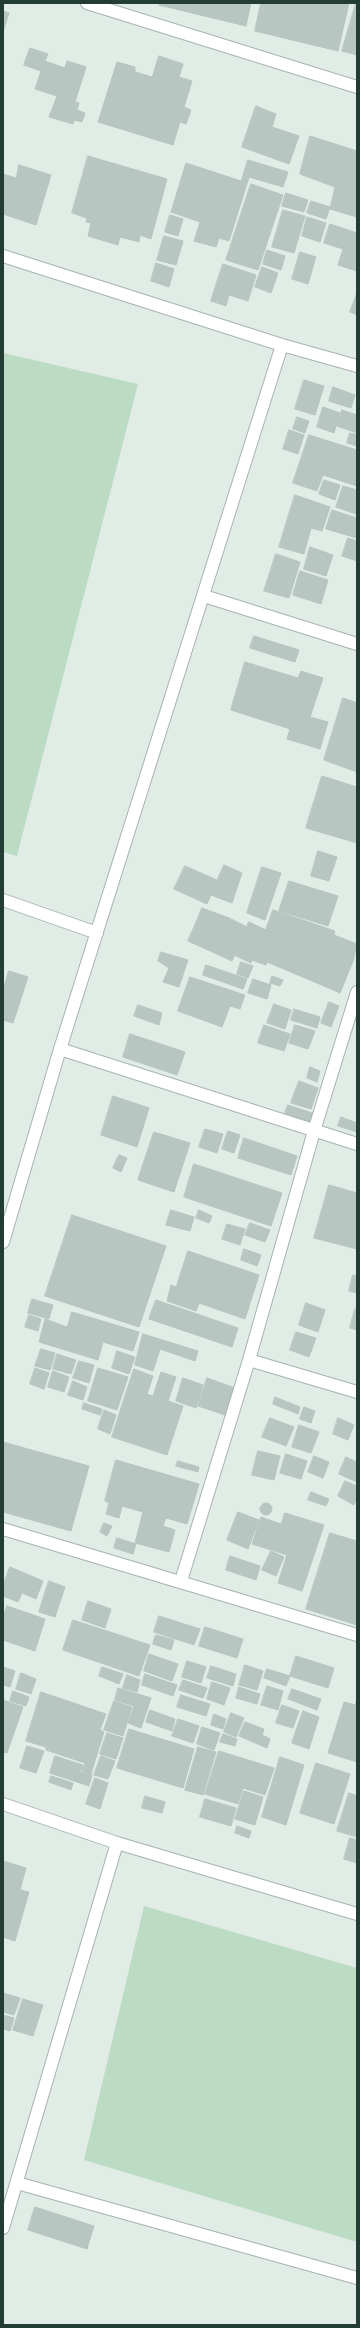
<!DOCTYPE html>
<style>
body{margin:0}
#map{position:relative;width:360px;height:2328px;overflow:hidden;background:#e2ece7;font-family:Jost,sans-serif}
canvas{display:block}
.frame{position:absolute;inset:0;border:4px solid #233c34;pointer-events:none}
</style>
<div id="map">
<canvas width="360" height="2328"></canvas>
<div class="frame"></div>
</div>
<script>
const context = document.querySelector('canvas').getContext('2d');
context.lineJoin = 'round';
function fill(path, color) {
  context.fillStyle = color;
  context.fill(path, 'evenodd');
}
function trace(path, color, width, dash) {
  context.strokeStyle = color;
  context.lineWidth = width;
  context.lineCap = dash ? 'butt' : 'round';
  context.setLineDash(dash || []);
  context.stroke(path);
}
const green = new Path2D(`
 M3,353l135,31 -121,472 -14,-4z
 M144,1906l213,62v274l-273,-82z`);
const building = new Path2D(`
 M160,3h91l-5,23 -87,-21z
 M261,3h88l-11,48 -83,-20z
 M356,3h1v52l-15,-4z
 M3,11l6,2 -6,19z
 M30,48l18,6 -3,7 20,7 2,-7 19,6 -11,35 4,1 -2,7 8,3 -3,9 -8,-2 -1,4 -24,-7 8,-21 -22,-7 6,-18 -17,-6z
 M159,56l24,8 -4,13 13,4 -8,26 7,3 -5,14 -6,-2 -7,23 -75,-23 19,-60 18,5v5l17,5z
 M256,106l20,8 -4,13 27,9 -10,28 -47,-17z
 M310,136l47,15v66l-27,-8 5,-22 -35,-13z
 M88,156l79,23 -16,60 -11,-4 -1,7 -19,-5 -2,8 -30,-9 3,-13 -5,-1 1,-4 -15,-5z
 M248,160l40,12 -5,15 -34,-10 -20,64 -10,-3 -3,9 -22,-6 6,-19 -29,-10 15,-49 55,18z
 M19,165l32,10 -15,50 -33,-11v-40l13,4z
 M251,184l32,11 -25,75 -32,-10z
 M286,193l22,7 -4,12 -22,-6z
 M311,201l19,6 -4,12 -19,-6z
 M283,210l22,6 -11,37 -22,-6z
 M170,215l13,4 -5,17 -13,-4z
 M307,217l19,6 -6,19 -18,-6z
 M330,224l27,9v38l-19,-6 5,-16 -19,-6z
 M164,236l19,5 -7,24 -19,-5z
 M267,250l18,6 -4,14 -18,-6z
 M300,252l16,5 -8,27 -16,-5z
 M156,263l18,6 -5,18 -18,-6z
 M223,264l33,11 -8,26 -19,-6 -3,11 -15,-5z
 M262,267l16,6 -7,20 -16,-6z
 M357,293v22l-7,-3z
 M304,380l20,6 -9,29 -20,-6z
 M333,387l22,8 -4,13 -22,-7z
 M323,407l17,6 -6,20 -17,-6z
 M342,410l15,5v18l-20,-7z
 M297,417l12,4 -4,12 -12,-4z
 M289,430l15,5 -6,19 -15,-5z
 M350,433l7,2v11l-10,-3z
 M309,435l48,15v36l-34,-11 -6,16 -24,-8z
 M324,480l16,5 -5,15 -16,-6z
 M343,486l14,4 -1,24 -20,-7z
 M295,495l35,12 -8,24 -11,-3 -7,26 -25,-7z
 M332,510l25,8v20l-31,-9z
 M348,538l9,3v20l-15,-5z
 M310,547l23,8 -7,21 -22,-7z
 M276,554l24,8 -11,36 -25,-7z
 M300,571l28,9 -7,24 -28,-9z
 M254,636l45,14 -4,12 -45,-14z
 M245,662l53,16 3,-7 22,7 -13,39 18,5 -8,27 -33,-10 3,-10 -59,-19z
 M343,698l14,5v69l-33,-12z
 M322,776l35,11v56l-51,-15z
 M318,851l19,6 -8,24 -18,-5z
 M224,865l18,8 -10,30 -21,-8z
 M185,866l32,14 -10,24 -33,-15z
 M262,867l19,6 -16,47 -18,-7z
 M289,881l49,15 -10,30 -49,-15z
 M202,908l27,10 -7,16 -26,-11z
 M273,910l62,21 -1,4 23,9 -4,17 -53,-20 2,-4 -21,-8 -3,6 -12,-5z
 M229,918l18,9 -8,18 -18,-9z
 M249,922l17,8 -15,33 -17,-8z
 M196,923l20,9 -8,18 -20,-9z
 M281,929l21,8 -8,18 37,14 -7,17 -57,-24z
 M266,930l12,5 -12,30 -14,-5z
 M216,932l6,2 -1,2 18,9 -7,16 -24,-11z
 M300,941l37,14 -6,14 -37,-14z
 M161,952l27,8 -9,27 -16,-5 6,-14 -11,-7z
 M337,955l16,6 -13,32 -16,-7z
 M241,962l12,4 -5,12 -11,-4z
 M206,965l41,14 -4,10 -40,-14z
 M9,971l19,6 -15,46 -10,-3v-30z
 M272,976l11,4 -3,6 -10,-3z
 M190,977l55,18 -5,14 -10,-3 -8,21 -44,-16z
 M253,979l18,6 -4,14 -19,-6z
 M329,1002l10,4 -8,21 -10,-4z
 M274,1004l17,6 -6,19 -18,-6z
 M138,1005l24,8 -3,12 -25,-9z
 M294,1009l26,8 -3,11 -26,-8z
 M264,1025l26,9 -6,17 -26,-8z
 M295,1025l20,6 -7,18 -19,-6z
 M130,1034l55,18 -8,23 -54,-18z
 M310,1067l10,4 -3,11 -10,-4z
 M299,1081l19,7 -7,21 -20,-6z
 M113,1096l36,12 -12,39 -36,-12z
 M288,1105l27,9 -2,9 -28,-10z
 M341,1117l16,6v9l-19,-6z
 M205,1129l18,5 -6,19 -18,-6z
 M228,1131l12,4 -6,18 -12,-4z
 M154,1132l36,11 -16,49 -36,-12z
 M244,1138l53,18 -6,19 -53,-17z
 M119,1155l8,3 -6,14 -8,-4z
 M194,1164l88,29 -11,33 -87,-29z
 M329,1185l28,8v56l-43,-11z
 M171,1210l23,7 -4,14 -24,-6z
 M199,1210l13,6 -3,7 -13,-5z
 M72,1215l94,31 -27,81 -94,-31z
 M250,1223l20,7 -5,12 -20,-7z
 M227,1224l18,5 -5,16 -18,-6z
 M244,1249l17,6 -4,11 -16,-6z
 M188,1251l71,24 -14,44 -46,-16 -3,8 -29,-10 4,-16 5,2z
 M353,1275l4,1v17l-8,-2z
 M32,1299l21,6 -4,14 -21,-6z
 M156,1300l82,28 -6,19 -83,-28z
 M306,1303l19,7 -7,22 -19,-7z
 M355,1309l2,1v20l-7,-2z
 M72,1312l67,20 -6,19 -30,-9 -5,18 -59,-18 6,-23 22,8z
 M29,1315l12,4 -3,12 -13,-4z
 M296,1332l20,6 -7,19 -19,-7z
 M143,1334l55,17 -3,10 -35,-12 -7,22 -18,-6z
 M41,1349l14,4 -5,17 -15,-4z
 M117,1351l18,6 -6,17 -17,-6z
 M57,1354l19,6 -5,14 -18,-5z
 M79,1361l15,4 -5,18 -16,-5z
 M35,1368l14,5 -5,16 -14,-5z
 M98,1368l30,9 -11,33 -29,-9z
 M134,1369l19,7 -6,18 6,2 8,-24 15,5 -8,24 15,5 -16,49 -55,-18z
 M53,1371l16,6 -5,15 -16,-5z
 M183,1378l20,7 -7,23 -20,-7z
 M207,1378l28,10 -10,27 -27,-9z
 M73,1381l14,6 -4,13 -15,-5z
 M275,1397l25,10 -2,7 -25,-10z
 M84,1403l18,6 -2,6 -18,-6z
 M304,1407l11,4 -4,12 -11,-4z
 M104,1410l12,5 -6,19 -12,-5z
 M270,1418l24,9 -8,19 -24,-9z
 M338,1418l16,7 -6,15 -15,-6z
 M299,1425l20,7 -8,21 -19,-6z
 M3,1442l86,24 -18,65 -68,-19z
 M258,1451l22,5 -6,24 -22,-5z
 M286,1454l21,7 -6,18 -21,-6z
 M314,1456l15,6 -6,16 -15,-6z
 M346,1457l11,5v20l-18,-8z
 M116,1460l83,24 -12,40 -21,-6 -3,8 12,4 -6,22 -34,-9 8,-31 -21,-6 -3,12 -13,-4 3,-11 -4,-2z
 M178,1461l21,6 -1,5 -22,-6z
 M345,1481l12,5v12l-3,7 -16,-9z
 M311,1492l18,7 -3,7 -18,-6z
 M260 1509a6 6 0 1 1 12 0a6 6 0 1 1-12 0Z
 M238,1512l21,8 -11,29 -21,-9z
 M285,1513l39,12 -22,66 -24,-8 9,-28 -35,-11 9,-27 20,7z
 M104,1523l8,3 -5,10 -7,-4z
 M330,1533l27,8v84l-51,-16z
 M117,1538l19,6 -3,10 -19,-6z
 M271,1551l13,6 -8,19 -14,-6z
 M230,1556l30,10 -4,14 -30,-10z
 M10,1567l33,14 -7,18 -14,-6 -4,9 -15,-6 2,-8 -2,-2z
 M49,1581l16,6 -10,30 -16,-5z
 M88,1601l23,8 -6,19 -23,-8z
 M7,1606l38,13 -10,32 -32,-11v-22z
 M159,1616l41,13 -6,16 -40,-13z
 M73,1620l77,25 -11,31 -76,-26z
 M205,1627l38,12 -6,19 -38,-12z
 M156,1635l18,5 -3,10 -18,-6z
 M149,1654l29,10 -6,17 -28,-10z
 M296,1656l38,12 -6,20 -38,-12z
 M187,1661l19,6 -5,16 -19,-6z
 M245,1665l18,6 -6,19 -18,-5z
 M211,1666l25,8 -3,12 -26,-8z
 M3,1667l12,4 -5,16 -7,-2z
 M102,1667l21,7 -4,10 -20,-8z
 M267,1669l23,7 -4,10 -22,-8z
 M21,1673l15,6 -5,15 -15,-5z
 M145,1674l32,11 -4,11 -31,-11z
 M127,1675l13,5 -3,12 -14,-4z
 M183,1680l24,8 -4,10 -24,-8z
 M212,1682l18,6 -6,17 -17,-6z
 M267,1686l16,5 -5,19 -17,-5z
 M239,1687l21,7 -3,10 -21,-6z
 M118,1688l33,10 -10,30 -13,-5 6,-17 -19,-6z
 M292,1689l29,10 -4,11 -29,-11z
 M13,1691l16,6 -3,9 -16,-5z
 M41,1692l65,22 -6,16 4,2 -13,42 -9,-3 3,-8 -39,-13v-3l-20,-6z
 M181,1695l29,9 -4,12 -29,-9z
 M357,1698v64l-29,-9 16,-51 11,3z
 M3,1700l20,7 -16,46 -4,-1z
 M114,1701l18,6 -9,29 -19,-6z
 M282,1705l17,6 -6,17 -17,-5z
 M150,1710l25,9 -3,12 -26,-9z
 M303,1711l16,6 -10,32 -17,-6z
 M231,1713l13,5 -8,19 -12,-5z
 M214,1714l12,5 -3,10 -12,-4z
 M178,1719l21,7 -6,17 -21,-7z
 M245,1722l19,7 -2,6 8,4 -3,9 -28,-12z
 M202,1727l18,6 -6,17 -17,-6z
 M129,1729l65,20 -11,39 -66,-20z
 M107,1733l16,5 -7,21 -16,-5z
 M223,1734l14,5 -2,7 -15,-4z
 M27,1746l17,5 -8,22 -16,-5z
 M198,1747l18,5 -13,43 -18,-5z
 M219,1751l55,17 -9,27 -22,-7 -5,16 -33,-10z
 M55,1756l28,9 -3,7 12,3 -3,11 -39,-13z
 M101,1756l14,5 -7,18 -14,-4z
 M280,1757l24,8 -18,60 -24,-8z
 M316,1763l34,11 -16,50 -34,-11z
 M51,1776l22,7 -2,7 -22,-8z
 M95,1778l13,5 -8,26 -14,-5z
 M244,1791l19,6 -8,28 -20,-6z
 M349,1793l8,3v41l-20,-6z
 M145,1796l20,6 -3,11 -20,-5z
 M205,1799l31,9 -5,18 -31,-9z
 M237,1826l14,5 -2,7 -14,-5z
 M350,1838l7,2v23l-13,-4z
 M3,1861l23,7 -6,22 9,2 -14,49 -12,-4z
 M3,1993l17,5 -6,17 -11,-3z
 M23,1999l20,6 -10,31 -20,-6z
 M3,2015l11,3 -4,13 -7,-2z
 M35,2207l59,19 -7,23 -59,-19z`);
const minor = new Path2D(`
 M87,3l270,84
 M3,256l279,89 75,21
 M204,596l153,48
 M3,900l94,33
 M60,1049l297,95
 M3,1242l57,-193 222,-704
 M249,1360l108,32
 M3,1529l354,106
 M181,1581l68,-221 65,-229 43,-139
 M3,1804l114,39 240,71
 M17,2183l340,95
 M3,2228l114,-385`);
fill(green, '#bbdcc3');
fill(building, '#b7c6c0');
trace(building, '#b5c5bd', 1);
trace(minor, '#a5b4ae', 14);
trace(minor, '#fff', 12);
</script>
